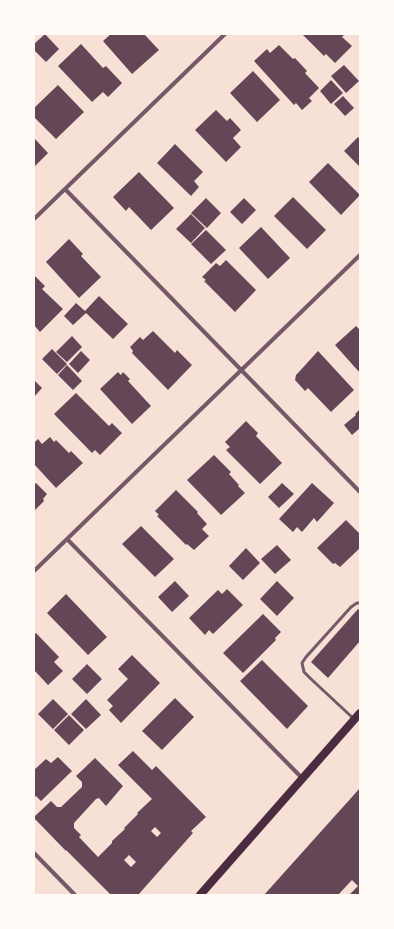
<!DOCTYPE html>
<style>
body{margin:0}
#map{position:relative;width:394px;height:929px;overflow:hidden;background:#f7e1d7;font-family:Arial,sans-serif}
canvas{display:block}
.frame{position:absolute;inset:0;border:35px solid #fffaf5;pointer-events:none}
</style>
<div id="map">
<canvas width="394" height="929"></canvas>
<div class="frame"></div>
</div>
<script>
const context = document.querySelector('canvas').getContext('2d');
context.lineJoin = 'round';
function fill(path, color) {
  context.fillStyle = color;
  context.fill(path, 'evenodd');
}
function trace(path, color, width, dash) {
  context.strokeStyle = color;
  context.lineWidth = width;
  context.lineCap = dash ? 'butt' : 'round';
  context.setLineDash(dash || []);
  context.stroke(path);
}
const building = new Path2D(`
 M45,34l14,15 -13,13 -12,-12v-6z
 M111,34h33l15,16 -27,24 -29,-33z
 M302,34h41l1,1 -2,2 10,9 -17,17 -9,-9 -2,2z
 M81,44l22,24 3,-2 16,17 -14,14 -5,-5 -11,10 -34,-36z
 M279,45l14,14 2,-1 12,13 -2,2 14,15 -10,10 3,3 -10,9 -6,-7 -2,2 -40,-44 13,-12 3,4z
 M344,65l15,16 -13,12 -15,-17z
 M253,71l27,29 -23,22 -27,-29z
 M331,80l12,13 -12,11 -11,-13z
 M58,85l26,27 -28,27 -22,-22v-9z
 M343,96l11,12 -9,8 -11,-12z
 M216,110l11,11 3,-3 11,12 -8,8 8,9 -15,15 -31,-32z
 M358,137l2,2v28l-16,-16z
 M35,139l13,14 -14,14v-26z
 M175,144l28,28 -9,9 5,6 -8,9 -34,-33z
 M328,163l32,32 -19,20 -32,-33z
 M139,172l35,36 -23,22 -22,-23 -3,4 -13,-14z
 M293,197l33,33 -19,19 -33,-33z
 M206,198l15,15 -14,15 -16,-15z
 M244,198l12,12 -14,14 -12,-12z
 M191,214l14,14 -14,15 -15,-14z
 M261,227l29,31 -22,21 -29,-31z
 M206,230l20,20 -15,14 -20,-20z
 M69,239l14,15 -2,2 20,21 -22,21 -33,-36z
 M226,260l30,30 -21,22 -31,-31 2,-1 -4,-3 14,-14 4,3z
 M34,275l11,11 -3,3 21,20 -23,23 -6,-7z
 M99,296l29,28 -15,15 -27,-26 -13,12 -9,-9 12,-13 9,8z
 M356,326l4,4v43l-25,-28z
 M153,331l22,22 2,-3 15,15 -24,25 -36,-37 1,-2 -3,-4 10,-10 3,3z
 M72,336l10,11 -15,15 -11,-10z
 M52,349l15,15 -10,10 -15,-15z
 M81,351l9,9 -12,13 -9,-9z
 M318,351l36,39 -23,22 -23,-24 -3,3 -10,-11 1,-5 2,-2z
 M67,365l15,16 -9,9 -15,-15z
 M118,372l3,3 2,-3 7,7 -2,2 23,25 -19,18 -32,-35z
 M34,380l8,8 -8,9z
 M76,393l33,33 3,-3 10,10 -22,22 -5,-5 -3,3 -38,-39z
 M360,409v19l-8,7 -8,-10 12,-10 -1,-1z
 M246,421l12,12 -2,3 26,27 -22,21 -34,-34 4,-3 -5,-5z
 M50,437l4,5 2,-2 13,13 2,-2 12,12 -27,25 -22,-24v-21l4,-4 4,5z
 M214,455l17,17 -2,2 10,11 -1,1 7,7 -24,22 -34,-35z
 M36,483l11,11 -4,5 1,2 -10,10v-26z
 M282,483l12,11 -15,14 -11,-11z
 M312,483l22,20 -17,19 -3,-4 -12,14 -5,-5 -4,5 -14,-13z
 M176,490l22,22 -1,1 10,11 -5,5 7,7 -15,14 -7,-6 -1,1 -29,-29 2,-1 -4,-4z
 M346,520l14,14v14l-20,19 -5,-4 -2,1 -16,-16z
 M141,526l33,33 -19,18 -33,-33z
 M277,545l14,15 -16,14 -14,-15z
 M246,548l14,15 -17,17 -14,-14z
 M175,581l14,15 -17,16 -14,-15z
 M277,581l17,17 -17,18 -17,-17z
 M227,589l16,16 -30,29 -4,-4 -4,5 -16,-17 29,-28 4,4z
 M66,594l41,43 -19,18 -41,-42z
 M358,609l2,2v30l-32,37 -17,-16z
 M263,614l18,18 -6,6 1,2 -33,33 -20,-20z
 M36,633l23,24 -5,5 9,9 -15,14 -14,-15v-35z
 M132,655l28,28 -39,40 -12,-13 4,-4 -6,-6 21,-21 -10,-10z
 M262,660l46,46 -21,23 -47,-48z
 M87,664l15,15 -15,15 -15,-15z
 M175,698l19,19 -32,33 -20,-19z
 M53,699l15,15 -15,15 -15,-15z
 M86,699l15,16 -15,14 -15,-15z
 M69,715l15,15 -15,15 -15,-15z
 M133,751l19,19 4,-4 50,51 -15,14 2,2 -55,62h-27l-45,-45v1l-32,-33v-1l17,-16 6,6h4l21,-20v-5l-6,-6 19,-18 28,28 -17,20 -7,-8 -3,1 -22,24v5l7,7 -2,2 19,20 14,-14v-2l13,-12 -1,-1 14,-14 -1,-1 15,-14 -34,-34zM155,827l6,6 -4,4 -6,-6zM129,855l7,7 -5,5 -7,-7z
 M58,757l14,14 -31,30 -5,-5 -2,2v-28l12,-11 5,4z
 M360,788v107h-11l9,-9 -6,-6 -14,15h-74z`);
const service = new Path2D(`
 M354,719l-43,-40 -7,-7 -2,-9 4,-6 45,-50 6,-4h3`);
const minor = new Path2D(`
 M65,189l295,303
 M34,219l191,-185
 M67,539l235,239
 M34,571l326,-316
 M34,853l41,42`);
const secondary = new Path2D(`
 M200,895l160,-182`);
fill(building, '#644757');
trace(service, '#755966', 3);
trace(minor, '#755966', 4);
trace(secondary, '#4a2c40', 8);
</script>
